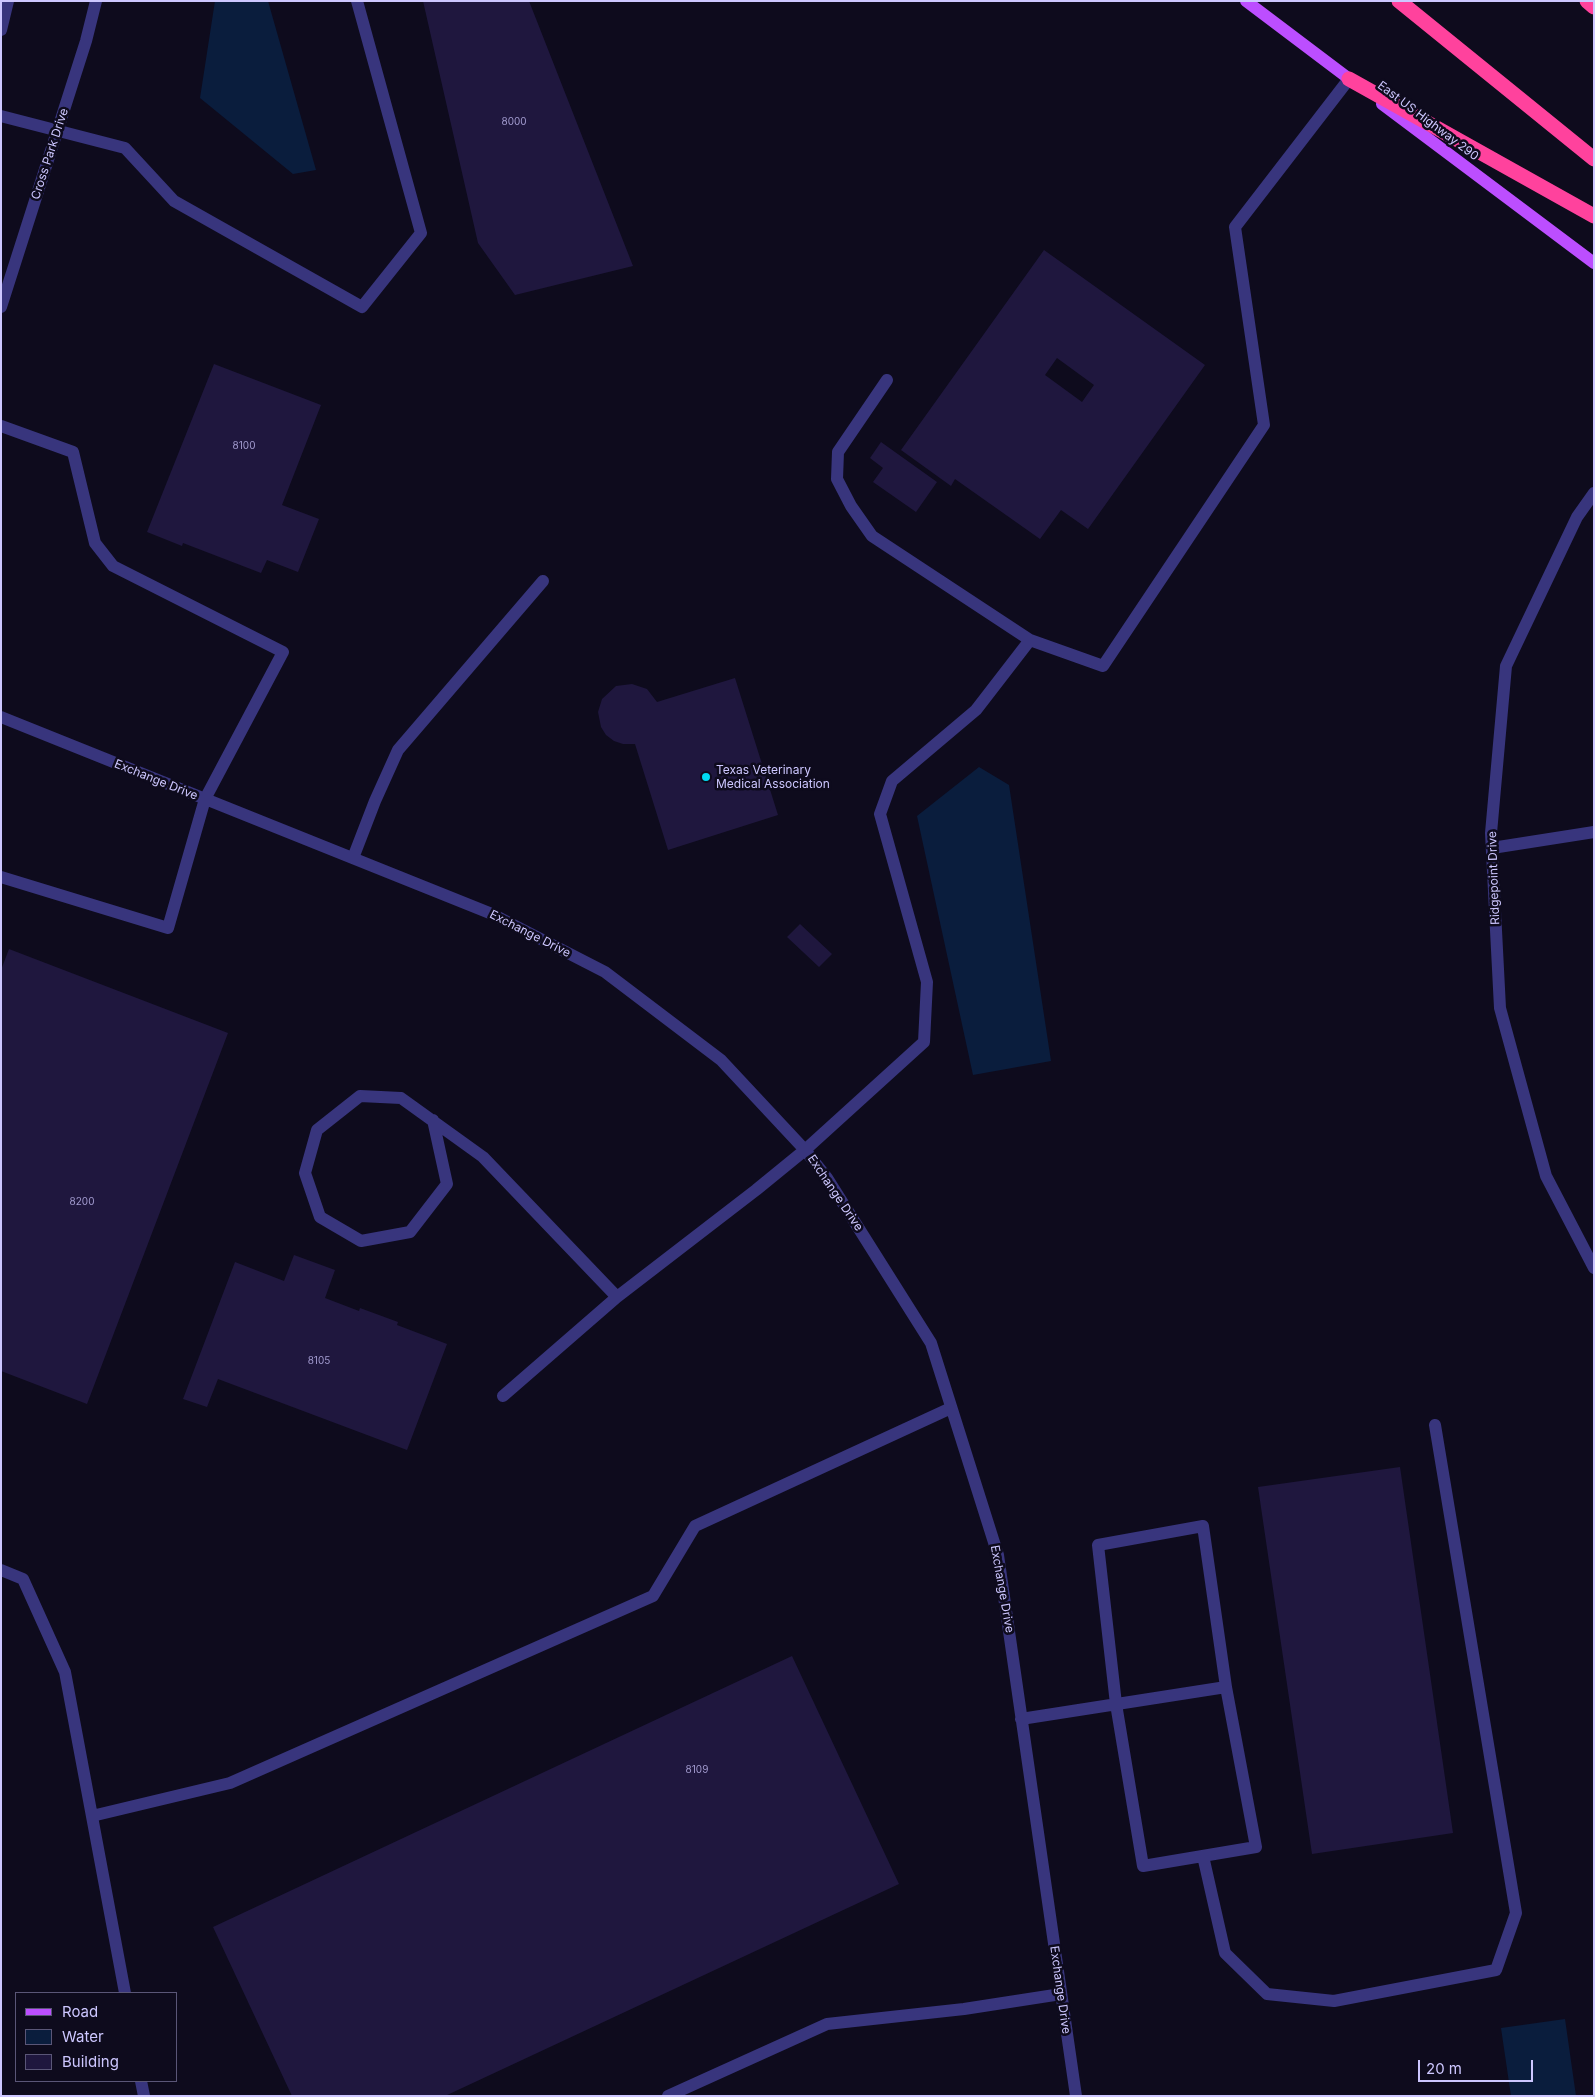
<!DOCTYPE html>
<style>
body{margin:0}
#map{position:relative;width:1595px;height:2097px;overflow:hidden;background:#0e0b1d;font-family:Inter,sans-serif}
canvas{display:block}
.frame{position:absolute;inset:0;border:2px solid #cdc7ff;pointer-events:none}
.legend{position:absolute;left:15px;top:1992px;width:162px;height:90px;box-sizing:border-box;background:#0e0b1d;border:1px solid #5a5677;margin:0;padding:6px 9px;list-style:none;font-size:15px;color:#cdc7ff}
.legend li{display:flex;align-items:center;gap:10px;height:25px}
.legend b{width:25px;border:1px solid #5a5677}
.scale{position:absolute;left:1418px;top:2060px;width:115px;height:22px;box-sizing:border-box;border:2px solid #cdc7ff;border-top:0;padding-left:6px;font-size:15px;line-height:18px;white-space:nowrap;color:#cdc7ff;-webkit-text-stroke:4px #0e0b1d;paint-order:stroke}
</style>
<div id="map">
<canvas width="1595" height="2097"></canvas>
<div class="frame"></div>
<ul class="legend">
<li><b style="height:6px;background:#bc4eff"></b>Road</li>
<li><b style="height:14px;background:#0a1d3d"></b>Water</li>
<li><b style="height:14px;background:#1f173e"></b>Building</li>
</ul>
<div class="scale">20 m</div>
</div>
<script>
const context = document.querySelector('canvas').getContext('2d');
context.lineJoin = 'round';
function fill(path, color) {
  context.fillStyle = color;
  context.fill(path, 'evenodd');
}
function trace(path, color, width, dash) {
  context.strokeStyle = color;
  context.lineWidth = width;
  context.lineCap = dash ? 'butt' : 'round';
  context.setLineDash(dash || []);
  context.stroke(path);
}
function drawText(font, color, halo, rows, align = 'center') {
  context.font = font + ' Inter,sans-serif';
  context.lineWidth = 5;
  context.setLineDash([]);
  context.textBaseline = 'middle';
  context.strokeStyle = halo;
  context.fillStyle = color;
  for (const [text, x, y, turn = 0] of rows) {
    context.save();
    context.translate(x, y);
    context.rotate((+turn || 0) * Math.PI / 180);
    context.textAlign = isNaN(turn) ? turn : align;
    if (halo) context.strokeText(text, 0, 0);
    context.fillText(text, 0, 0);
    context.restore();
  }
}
const water = new Path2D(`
 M215,1h53l48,169 -23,4 -93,-76z
 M979,767l30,18 42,276 -78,14 -56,-259z
 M1565,2019l11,77h-65l-10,-68z`);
const building = new Path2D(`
 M423,1h106l104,265 -118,29 -37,-52z
 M1044,250l161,115 -117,164 -27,-19 -21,29 -85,-60 -4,7 -50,-36zM1057,358l37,27 -12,17 -37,-27z
 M214,364l107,41 -39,100 37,14 -21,53 -31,-12 -6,13 -78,-30 -1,3 -35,-14z
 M881,442l56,40 -21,30 -43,-30 10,-14 -13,-10z
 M735,678l43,137 -110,35 -33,-106h-12l-9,-3 -8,-6 -5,-8 -3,-15 4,-13 14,-13 16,-2 15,5 10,13z
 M800,924l32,30 -13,13 -32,-30z
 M9,949l219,84 -141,371 -86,-33v-401z
 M294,1255l41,15 -10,28 34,13 1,-3 38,14 -1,3 50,19 -40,106 -189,-71 -11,28 -24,-8 52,-137 49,19z
 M1400,1467l53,366 -141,21 -54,-367z
 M792,1656l107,228 -454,212h-153l-79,-169z`);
const minor = new Path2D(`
 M1,30l7,-29
 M1,116l124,32 49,53 188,106 59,-74 -64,-232
 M1,307l85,-266 10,-40
 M887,380l-49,72 -1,27 14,27 21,30 158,104
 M1,426l72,26 22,91 18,23 170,86 -78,147 -37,129 -167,-51
 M1594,493l-17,24 -71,149 -15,167 9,175 46,168 48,92
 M1,717l491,197 113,58 116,88 84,90 22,28 104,165 67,212 78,541
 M1492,848l102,-16
 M353,858l22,-57 23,-51 145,-169
 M433,1120l14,64 -37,48 -49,9 -41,-24 -15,-44 12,-43 43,-34 41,2 82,59 134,140 139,-107 49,-40 119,-108 3,-60 -47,-168 12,-33 84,-71 54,-70 73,26 161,-241 -29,-198 114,-148
 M503,1396l114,-99
 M1,1570l22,9 42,93 60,321
 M1021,1719l205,-32 30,160 -113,19 -27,-162 -18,-159 105,-19 23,161
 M92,1816l138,-33 423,-187 42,-70 256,-118
 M1203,1856l22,97 42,41 67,7 162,-31 20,-57 -81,-488
 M141,2081l3,15
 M668,2096l159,-72 137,-15 97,-15`);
const major = new Path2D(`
 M1246,1l110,83
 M1382,104l212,159`);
const highway = new Path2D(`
 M1399,1l195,158
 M1587,1l7,6
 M1349,79l245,137`);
const markers = [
 [706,777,5,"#00daf2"]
];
const numberNames = [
 ["8000",514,122],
 ["8100",244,446],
 ["8200",82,1202],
 ["8105",319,1361],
 ["8109",697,1770]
];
const streetNames = [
 ["East US Highway 290",1428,121,37],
 ["Cross Park Drive",50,154,-72],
 ["Exchange Drive",156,780,22],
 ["Ridgepoint Drive",1494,878,-92],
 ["Exchange Drive",530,934,27],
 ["Exchange Drive",835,1193,56],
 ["Exchange Drive",1002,1589,80],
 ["Exchange Drive",1060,1990,82]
];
const poiNames = [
 ["Texas Veterinary",716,770],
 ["Medical Association",716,784]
];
fill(water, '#0a1d3d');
fill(building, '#1f173e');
trace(minor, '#38357d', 12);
trace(major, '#bc4eff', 12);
trace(highway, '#ff429d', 15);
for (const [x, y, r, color] of markers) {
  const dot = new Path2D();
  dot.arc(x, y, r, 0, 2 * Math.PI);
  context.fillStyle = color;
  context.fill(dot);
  trace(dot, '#0e0b1d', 2);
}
drawText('10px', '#a29bcf', null, numberNames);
drawText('12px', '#cdc7ff', '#0e0b1d', streetNames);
drawText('12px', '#cdc7ff', '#0e0b1d', poiNames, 'left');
</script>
